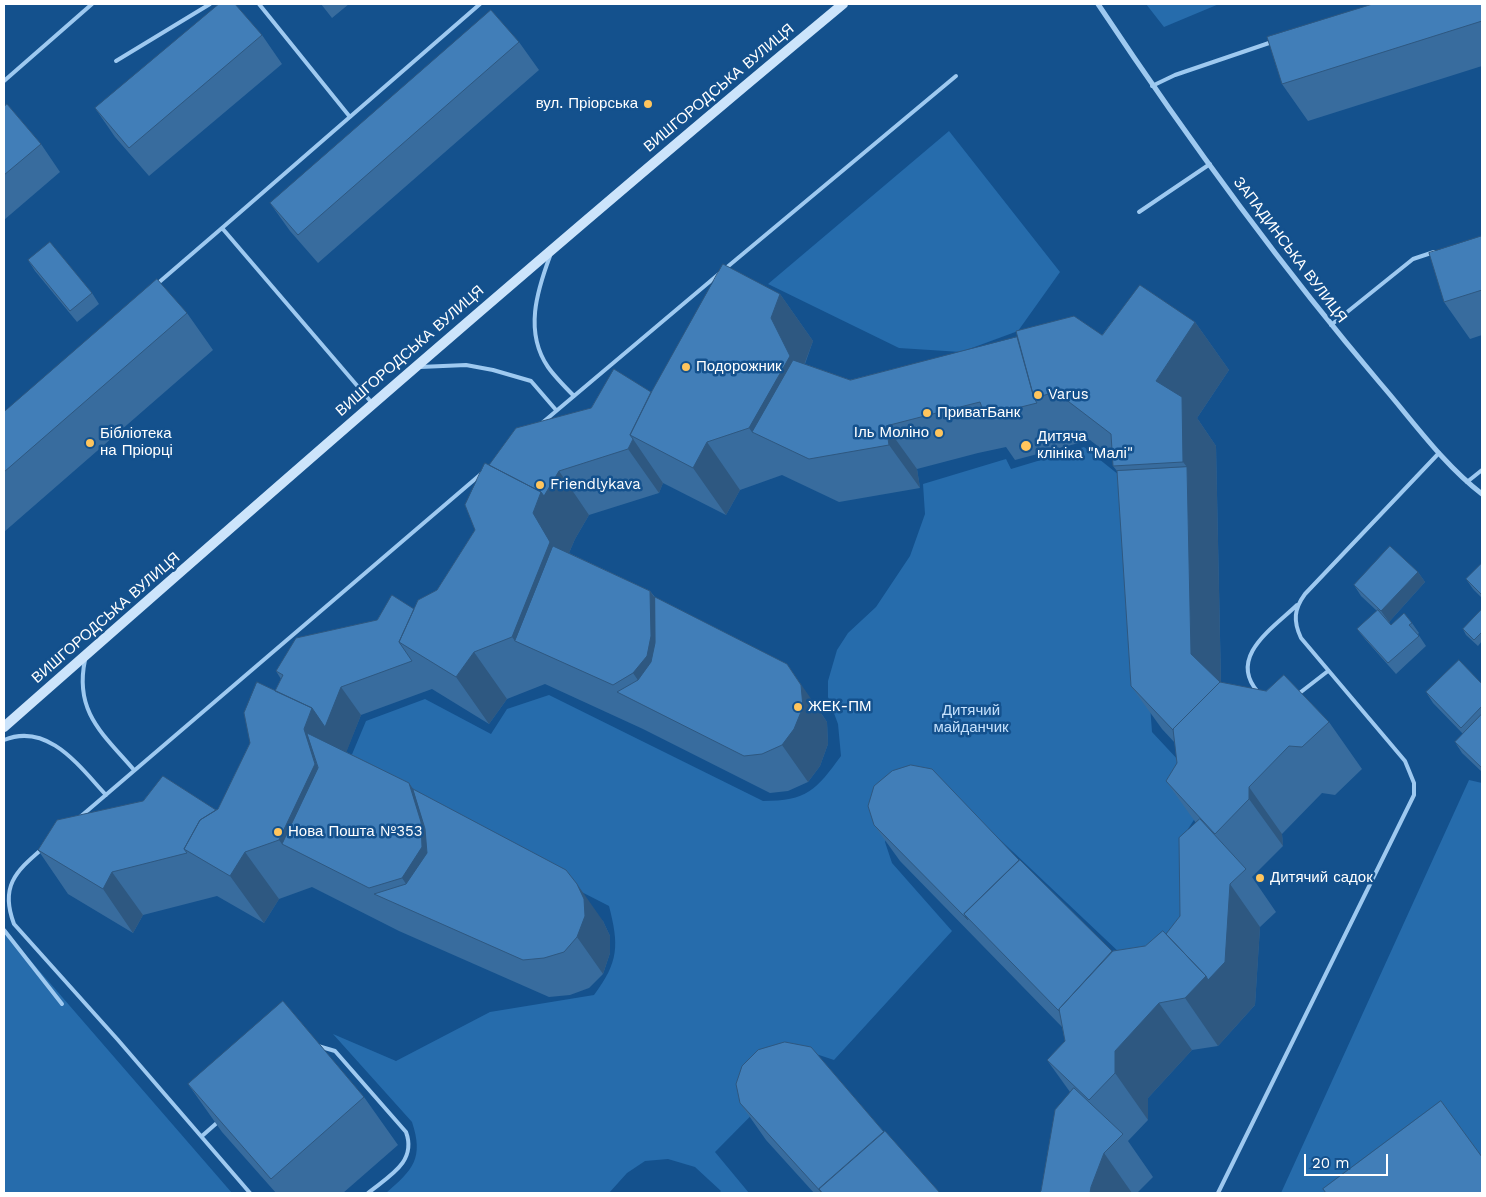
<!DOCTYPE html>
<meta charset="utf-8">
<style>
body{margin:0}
#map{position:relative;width:1486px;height:1197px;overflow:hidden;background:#14518d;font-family:"Work Sans",sans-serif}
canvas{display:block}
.frame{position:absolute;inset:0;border:5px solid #fff;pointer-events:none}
.scale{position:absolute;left:1304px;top:1154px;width:84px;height:22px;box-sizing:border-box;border:2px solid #fff;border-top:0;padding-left:6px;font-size:15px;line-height:18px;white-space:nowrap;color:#fff;-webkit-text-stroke:4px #14518d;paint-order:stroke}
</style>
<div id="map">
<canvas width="1486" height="1197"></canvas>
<div class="frame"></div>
<div class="scale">20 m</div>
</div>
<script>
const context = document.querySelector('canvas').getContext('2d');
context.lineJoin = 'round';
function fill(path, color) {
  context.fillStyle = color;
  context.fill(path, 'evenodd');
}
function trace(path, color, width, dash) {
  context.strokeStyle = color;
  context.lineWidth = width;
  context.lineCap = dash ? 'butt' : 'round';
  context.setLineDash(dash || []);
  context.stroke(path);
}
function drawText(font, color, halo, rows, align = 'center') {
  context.font = font + ' "Work Sans",sans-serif';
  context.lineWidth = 5;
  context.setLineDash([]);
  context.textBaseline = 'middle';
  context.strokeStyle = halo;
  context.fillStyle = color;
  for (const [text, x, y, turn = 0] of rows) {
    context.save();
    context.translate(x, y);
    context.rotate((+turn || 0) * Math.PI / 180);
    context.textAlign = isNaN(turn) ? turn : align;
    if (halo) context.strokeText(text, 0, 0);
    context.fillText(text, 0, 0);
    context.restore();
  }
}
const green = new Path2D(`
 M1146,4h73l-55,23z
 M949,131l111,141 -42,59 -57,21 -62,-4 -131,-64z
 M1084,447l50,40 18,245 42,45 7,32 -13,20 25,28 -55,132 -202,-191 -64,21 -7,23 7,21 60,68 -118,129 -21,-7 -98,99 34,41h-30l2,-2 -26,-24 -27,-8 -23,2 -18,12 -18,20h-223c27,-23 38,-35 26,-71l-79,-88 63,27 94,-49 104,-17c25,-33 25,-50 15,-89l-264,-135 21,-50 59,-22 66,35 16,-25 42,-14 214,106c44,0 53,-11 78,-45l-3,-32 -10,-27v-16l9,-31 11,-17 28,-26 34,-51 15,-42 -2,-30 83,-25 5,10z
 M1469,780l13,3v410h-201z
 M4,930l228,263h-228z`);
const lane = new Path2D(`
 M259,4l91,113
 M116,61l94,-57
 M4,81l88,-77
 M1152,86l23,-11 97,-33
 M1139,212l71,-48
 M222,228l258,-224
 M550,256c-13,35 -26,76 -2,111 7,10 17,20 26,29
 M726,268l230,-192
 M157,284l65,-56 150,175
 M1331,325l82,-66 21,-7
 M420,367l46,-2 27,5 38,11 25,29
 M542,423l178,-150
 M1467,482l15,-12
 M85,660c-11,52 18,74 49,110
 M1258,692c-31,-35 15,-64 39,-87
 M1297,695l31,-24
 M4,740c44,-18 75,26 102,55
 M80,817l401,-343
 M42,849c-27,23 -42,38 -28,75l104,116 132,153
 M4,930l58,74
 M318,1046l17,5 71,81c11,30 -17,44 -38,61
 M202,1136l17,-15
 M1218,1193l196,-398v-12l-9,-22 -104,-123c-8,-17 -7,-29 4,-44l134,-141`);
const street = new Path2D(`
 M1098,4c87,131 180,259 282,379 33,38 62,80 102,111`);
const secondary = new Path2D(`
 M4,727c277,-244 555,-487 839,-723`);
const wall = new Path2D(`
 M321,4h28l-17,14z
 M1482,4v62l-174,55 -26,-37z
 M262,35l20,29 -133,112 -34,-39 -20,-29z
 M519,42l20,28 -221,193 -28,-32 -20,-28z
 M4,107l37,37 19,28 -56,48z
 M1482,236v99l-12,4 -26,-37z
 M28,260l64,33 7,11 -22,18 -42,-51z
 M780,294l33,47 -8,23 45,16 252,-45 93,-13 34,48 -32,48 19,28 5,236 108,40 33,47 -27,26 -13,-2 -40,41 1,12 -31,31 24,35 -16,15 -5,78 -37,41 -26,4 -44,48v22l-20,21 25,36 -16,16h-98l2,-2 29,-99 -23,-32 18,-19 -3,-14 -162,-166 -26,-36 145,35 93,91 33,-5 21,-12 14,-18 16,-93 -30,-42 11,-18 -2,-20 -13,-14 -31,-43 -14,-215 -4,-5v-8l-23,-18 -75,20 -9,-13 -28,6 -61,16 3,19 -81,14 -57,-27 -42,15 -14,25 -63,-32 -4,10 -70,22 -14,24 -6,14 81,38 5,6 158,104 14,21 1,22 -8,22 -12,16 -20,9 -18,2 -127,-64 -98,-45 -38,15 -18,25 -57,-35 -71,26 -15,37 63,31 4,6 190,132 7,15v17l-7,21 -14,14 -19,7 -21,2 -150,-66 -87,-44 -33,12 -15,24 -47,-27 -74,19 -10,18 -65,-39 -30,-44 178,-40 2,-1 63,-130 -5,-8 101,-51 37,-11 23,-19 38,-60 14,-65 162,-73z
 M187,313l26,37 -209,182v-120z
 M1482,563v35l-9,-9 -7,-10z
 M1418,572l7,10 -36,40 2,3 21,-2 7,10 -1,1 8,12 -30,28 -31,-35 -8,-10 20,-18 -16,-15 -7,-11z
 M1482,609v32l-4,5 -12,-11 -3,-6z
 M1482,684v88l-20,-19 -7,-11 8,-8 -30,-31 -7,-11z
 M188,1084l176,13 34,48 -55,48h-67l-54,-61z
 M740,1103l144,29 56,61h-126l-48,-53z`);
const shadedWall = new Path2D(`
 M780,294l33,47 -9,24 -52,67 -3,-4 22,-110z
 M1195,322l34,48 -32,48 19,28 5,242 -30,-34 -4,-187 -4,-5 -27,-81z
 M886,426l31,43 3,19 -31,-43z
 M633,439l30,44 -4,10 -31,-44z
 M707,442l33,48 -14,25 -33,-47z
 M559,471l30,44 -14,24 -9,21 -51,81 -3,-4 21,-124 8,-21z
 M1418,572l7,10 -36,40 -8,-11z
 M650,591l30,43 -18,81 -29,-42z
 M474,652l33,47 -18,25 -33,-47z
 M787,664l40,58 1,22 -8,22 -12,16 -26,-37z
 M341,687l20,28 -24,61 -55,68 -3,-4 25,-111 8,-21z
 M409,783l30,43 -8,94 -29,-42z
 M1249,787l33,47 1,12 -34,-47z
 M245,852l34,47 -15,24 -34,-47z
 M112,872l31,43 -10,18 -30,-44z
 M577,884l26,37 7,15v17l-7,21 -26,-37z
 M1230,884l30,43 -5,78 -37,41 -33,-48 21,-22z
 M1159,1003l33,47 -44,48v22l-33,-47v-22z
 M1104,1153l28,40h-42l1,-6z`);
const building = new Path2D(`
 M219,4h16l27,31 -133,113 -34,-40z
 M1373,4h109v17l-200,63 -15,-47z
 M491,10l28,32 -221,193 -28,-32z
 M7,104l34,40 -37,31v-68z
 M1482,236v54l-38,12 -15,-49z
 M50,242l42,51 -22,18 -42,-51z
 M723,264l57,30 -9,24 19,38 -41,72 -42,14 -14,26 -63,-33 22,-44z
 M157,279l30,34 -183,159v-60z
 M1140,285l55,37 -39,59 26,16 1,65 -70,4 -2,-32 -55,-42 -22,6 -18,-67 58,-15 28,19z
 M1017,337l17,61 3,5 -52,13 -5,-14 -32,8 -62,16 3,19 -80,14 -57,-27 41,-72 57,20z
 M614,369l37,23 -21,43 3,4 -5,10 -69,22 -15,25 -3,-4 -52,-27 27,-37 75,-20z
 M485,463l56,29 -8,21 17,29 -38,95 -38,15 -18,25 -57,-35 19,-42 19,-10 38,-60 -10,-25z
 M1187,467l4,187 29,28 -47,47v1l-42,-44 -14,-215z
 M553,546l97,45 1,45 -4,20 -14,17 -20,12 -98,-44z
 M1390,546l28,26 -37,39 -27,-26z
 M1482,563v30l-1,1 -15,-15z
 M392,595l22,14 -15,33 13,19 -71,26 -16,40 -13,-19 -37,-17 8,-16 -7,-4 20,-33 81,-18z
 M655,597l132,67 14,21 2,22 -9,22 -12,16 -20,9 -18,2 -127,-64 21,-12 13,-18 4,-19z
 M1482,609v23l-8,8 -11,-11z
 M1378,610l13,15 13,-12 8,10 -3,2 10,11 -31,27 -31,-34z
 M1459,660l23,24v22l-21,22 -35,-36z
 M1284,675l45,47 -27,25 -13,-1 -40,41v12l-34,35 -49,-53 11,-18 -4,-34 47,-47 46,9z
 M257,682l55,26 -8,21 11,35 -36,76 -34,12 -15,24 -46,-27 16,-29 18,-11 32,-66 -6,-30z
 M1482,714v54l-27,-26z
 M307,733l102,50 12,39 1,25 -20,31 -33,10 -87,-44 36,-76z
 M911,765l21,4 87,91 -55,54 4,6 -94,-95 -6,-19 6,-20 18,-15z
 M163,776l53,34 -16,10 -16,29 3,4 -75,19 -9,17 -65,-39 19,-30 86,-19z
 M413,789l153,81 11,14 7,15 1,17 -8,21 -13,15 -20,6 -21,2 -149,-66 32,-10 21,-31 -2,-24z
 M1200,819l46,50 -16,15 -5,78 -17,18 -2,-4 -40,-42 14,-18 -1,-78z
 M1020,860l92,91 -53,58v2l-95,-97z
 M1163,931l43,45 -21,22 -26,5 -44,48v22l-26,27 -42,-40 18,-19 -6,-32 54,-58 32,-5z
 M283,1001l81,96 -93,82 -83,-95z
 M785,1042l26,5 73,85 -65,57 3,4 -82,-90 -4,-19 6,-18 16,-16z
 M1074,1088l49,46 -19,19 -13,34 -1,6h-51l2,-2 14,-81z
 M1441,1101l41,56v36h-156l-3,-4z
 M885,1131l55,62h-118l-3,-4z`);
const markers = [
 [648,104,5,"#ffc55d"],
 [686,367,5,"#ffc55d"],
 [1038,395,5,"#ffc55d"],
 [927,413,5,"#ffc55d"],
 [939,433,5,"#ffc55d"],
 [90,443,5,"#ffc55d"],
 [1026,446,6,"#ffc55d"],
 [540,485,5,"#ffc55d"],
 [798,707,5,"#ffc55d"],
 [278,832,5,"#ffc55d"],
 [1260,878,5,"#ffc55d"]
];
const streetNames = [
 ["ВИШГОРОДСЬКА ВУЛИЦЯ",719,88,-40],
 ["ЗАПАДИНСЬКА ВУЛИЦЯ",1290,250,53],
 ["ВИШГОРОДСЬКА ВУЛИЦЯ",410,351,-41],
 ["ВИШГОРОДСЬКА ВУЛИЦЯ",106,618,-41]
];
const poiNames = [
 ["вул. Пріорська",638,104,"right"],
 ["Подорожник",696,367],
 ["Varus",1048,395],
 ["ПриватБанк",937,413],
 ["Іль Моліно",929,433,"right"],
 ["Бібліотека",100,434],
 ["на Пріорці",100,451],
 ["Дитяча",1037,437],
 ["клініка \"Малі\"",1037,454],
 ["Friendlykava",550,485],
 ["ЖЕК-ПМ",808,707],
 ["Нова Пошта №353",288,832],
 ["Дитячий садок",1270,878]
];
const parkNames = [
 ["Дитячий",971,711],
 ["майданчик",971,728]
];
fill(green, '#266cac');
trace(lane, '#9ec9f0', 4);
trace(street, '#9ec9f0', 5);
trace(secondary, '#cce4fb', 10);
fill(wall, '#386c9e');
fill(shadedWall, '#2e5881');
fill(building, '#417eb8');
trace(building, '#2e5881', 1);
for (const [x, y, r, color] of markers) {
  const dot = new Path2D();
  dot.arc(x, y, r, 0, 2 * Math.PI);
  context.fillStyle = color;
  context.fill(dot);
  trace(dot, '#14518d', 2);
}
drawText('15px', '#fff', '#14518d', streetNames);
drawText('15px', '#fff', '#14518d', poiNames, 'left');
drawText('15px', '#c5e1fc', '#14518d', parkNames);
</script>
